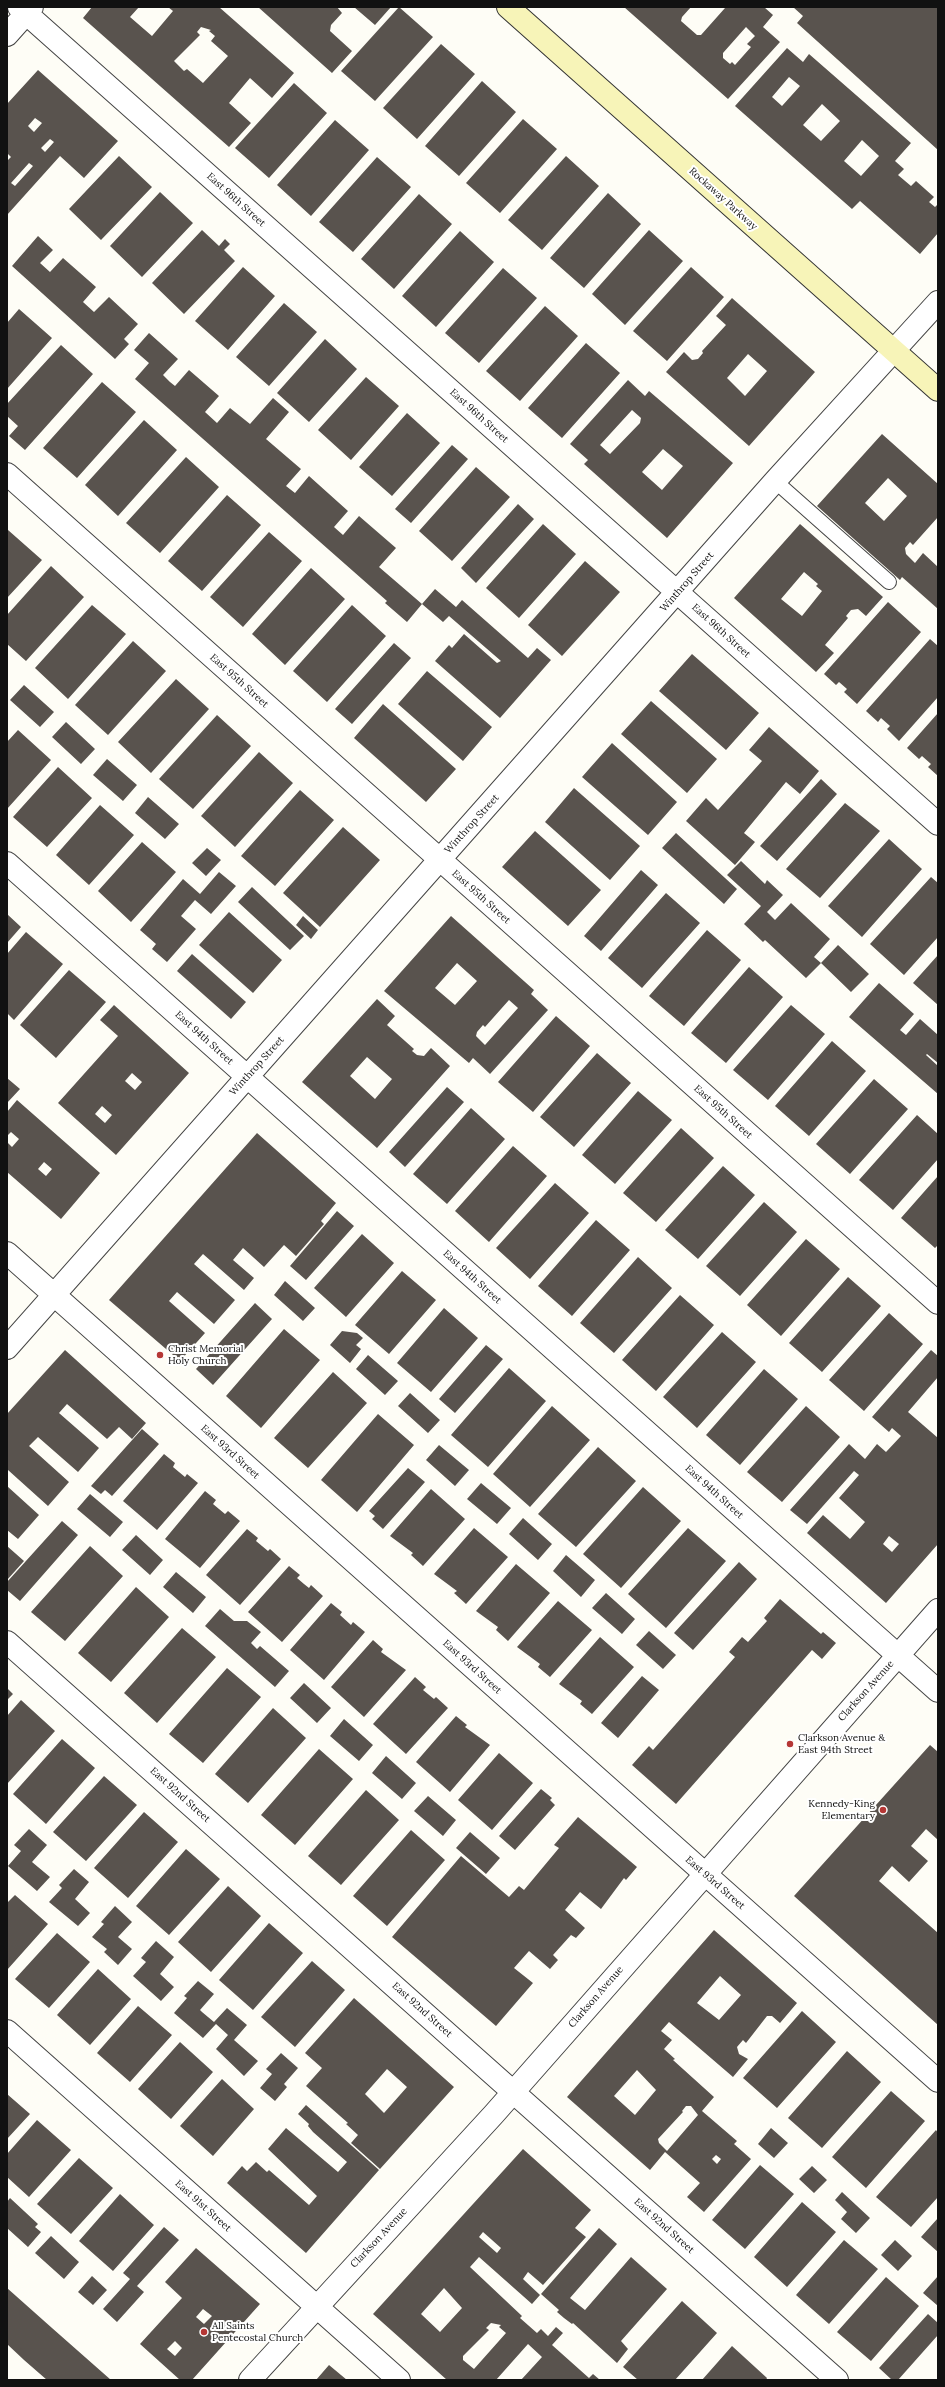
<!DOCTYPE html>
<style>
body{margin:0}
#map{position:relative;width:945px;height:2387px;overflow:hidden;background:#fefdf6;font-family:Lora,serif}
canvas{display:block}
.frame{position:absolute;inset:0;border:8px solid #111;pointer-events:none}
</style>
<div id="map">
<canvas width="945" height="2387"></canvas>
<div class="frame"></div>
</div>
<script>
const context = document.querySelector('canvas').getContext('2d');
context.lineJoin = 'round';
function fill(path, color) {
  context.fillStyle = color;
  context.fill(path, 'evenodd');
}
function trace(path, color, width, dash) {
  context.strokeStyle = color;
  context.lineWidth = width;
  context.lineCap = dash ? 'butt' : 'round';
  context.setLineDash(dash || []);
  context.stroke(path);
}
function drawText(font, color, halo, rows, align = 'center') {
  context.font = font + ' Lora,serif';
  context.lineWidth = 4;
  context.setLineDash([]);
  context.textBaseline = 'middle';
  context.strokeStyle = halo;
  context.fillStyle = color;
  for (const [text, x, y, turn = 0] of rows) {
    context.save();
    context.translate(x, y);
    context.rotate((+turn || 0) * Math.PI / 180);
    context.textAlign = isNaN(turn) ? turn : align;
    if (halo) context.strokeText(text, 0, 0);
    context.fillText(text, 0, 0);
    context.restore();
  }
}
const building = new Path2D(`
 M92,7h47l-9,10 22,19 21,-25 -5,-4h51l75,66 -22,25 -22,-20 -21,25 22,20 -22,24 -146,-129zM201,27l10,3 -2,1 6,5 -4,5 17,15 -25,27 -16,-14 -3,2 -10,-10 26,-26 -3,-3z
 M258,7h79l5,6 -11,12 -1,6 22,20 -20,22z
 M354,7h37l-16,18z
 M399,7l34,30 -58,64 -34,-30z
 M624,7h67l-9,10 -1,4 16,14h4l24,-27 -2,-1h41l9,8 -10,12 17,15 -52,57zM746,27l9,9 -8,8 4,3 -16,18 -3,-3 -2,2 -7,-6v-5z
 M793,7h145v143l-141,-127 6,-7z
 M441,44l34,30 -58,65 -34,-31z
 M787,48l16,14 6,-8 102,89 -16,18 9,8 -6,6 13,11 5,-5 18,16 -5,5 6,5 3,-3v29l-18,21 -60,-53 -8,8 -117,-103zM789,77l11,9 -18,20 -10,-9zM822,104l18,17 -19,20 -18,-16zM862,140l17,16 -18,20 -17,-15z
 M38,70l80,71 -34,37 -24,-22 -53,59v-54l4,-4 -4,-4v-49zM35,118l7,5 -8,9 -6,-6zM50,139l4,3 -9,10 -4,-4zM29,163l4,3 -18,20 -4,-3z
 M482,81l34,31 -57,64 -34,-30z
 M294,83l33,30 -58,65 -34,-30z
 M523,119l34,30 -57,64 -34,-30z
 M335,120l34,30 -58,66 -34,-31z
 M119,156l33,31 -51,53 -32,-31z
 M566,156l33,30 -57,64 -34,-30z
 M377,157l34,30 -58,65 -34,-30z
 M160,192l33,31 -51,54 -32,-31z
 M608,193l33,31 -57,64 -34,-30z
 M419,194l33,30 -58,65 -33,-30z
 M202,230l17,16 6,-7 5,5 -6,6 11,11 -51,53 -32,-31z
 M649,230l34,31 -58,64 -33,-31z
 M460,231l34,31 -58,65 -34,-31z
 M38,236l15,14 -13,13 10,9 13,-14 33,29 -13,15 11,10 15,-15 29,27 -14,15 5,5 -14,15 -103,-93z
 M243,267l32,29 -47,54 -33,-29z
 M691,267l33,30 -57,64 -34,-30z
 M503,268l34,30 -58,65 -34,-30z
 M732,298l83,74 -66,74 -83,-74 18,-20 8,8 6,-1 5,-6 -1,-2 24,-26 -10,-9zM748,354l19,17 -22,25 -18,-18z
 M284,303l33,29 -48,54 -33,-29z
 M545,306l33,30 -58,65 -34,-30z
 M19,309l33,29 -45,51v-66z
 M149,333l29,26 -15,16 7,7 5,4 14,-16 30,26 -14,16 12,11 13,-15 20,16 23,-26 16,14 -23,27 35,30 -15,17 9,7 14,-17 39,35 -14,16 9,8 16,-19 37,32 -17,19 43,37 -15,18 -22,-19 2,-2 -252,-222 14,-16 -15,-13z
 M325,339l32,30 -48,53 -32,-29z
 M586,343l34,30 -58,65 -34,-30z
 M61,345l32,29 -68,76 -16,-14 9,-10 -11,-10v-12z
 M366,377l33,29 -48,54 -33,-30z
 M628,380l17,16 4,-5 84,72 -66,75 -83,-74 4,-4 -18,-16zM632,410l9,8 -1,5 -30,31 -10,-9zM663,449l20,17 -21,24 -20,-18z
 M102,382l34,30 -59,66 -34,-30z
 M407,413l33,30 -48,53 -33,-29z
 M144,420l33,30 -59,66 -33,-31z
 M882,434l56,50v33l-25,28 -3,-3 -5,6 1,6 9,9 8,-10 15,14v42l-36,-32 -2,3 -83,-74zM888,478l19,18 -23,25 -19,-18z
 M452,445l16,14 -57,64 -16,-14z
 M186,457l33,30 -59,66 -34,-30z
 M476,467l34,30 -58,64 -33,-30z
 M227,495l34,30 -59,66 -34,-30z
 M518,504l16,15 -58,64 -15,-15z
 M543,524l33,30 -57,64 -33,-30z
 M800,524l83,73 -17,19 -8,-7 -7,1 -5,6 2,2 -23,27 9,8 -18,19 -82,-74zM804,572l14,12 -2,2 6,5 -20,25 -21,-17z
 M8,530l34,30 -35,38v-67z
 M269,532l33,29 -59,66 -33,-30z
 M585,561l35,31 -58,64 -34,-31z
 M51,566l33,31 -58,64 -19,-17v-29z
 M311,568l34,31 -60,66 -33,-31z
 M435,589l21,18 6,-7 66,58 9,-10 14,12 -51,58 -65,-57 14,-16 3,3 12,-14 33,29 4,-2 -52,-45 -6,6 -21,-18z
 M888,602l33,30 -64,72 -13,-12 3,-3 -8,-7 -3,3 -12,-11z
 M92,605l34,29 -58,65 -33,-31z
 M352,605l34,31 -59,66 -34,-31z
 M930,639l8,7v51l-39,44 -12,-12 3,-3 -9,-8 -3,4 -12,-11z
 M133,641l33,30 -58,64 -33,-30z
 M394,643l17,15 -59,66 -17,-15z
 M692,654l67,59 -33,37 -67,-59z
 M427,671l65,56 -29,34 -65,-57z
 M176,679l33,30 -58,64 -33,-31z
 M24,685l30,27 -14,15 -30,-27z
 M651,701l66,58 -30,34 -66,-59z
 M383,704l73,65 -30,33 -72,-64z
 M938,713v63l-10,-9 3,-3 -9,-8 -3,3 -12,-11z
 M217,715l34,31 -58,63 -34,-30z
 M66,722l29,27 -14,15 -29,-27z
 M769,727l50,44 -19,23 -14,-12 -42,51 11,9 -20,23 -49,-44 20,-23 12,12 44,-49 -13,-11z
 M18,730l33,30 -44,49v-67z
 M612,743l65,59 -29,33 -66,-58z
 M259,752l34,31 -58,64 -34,-31z
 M107,759l30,26 -14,16 -30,-26z
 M58,767l34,31 -45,49 -34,-30z
 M821,779l16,15 -60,67 -17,-15z
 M574,788l66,58 -30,34 -65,-58z
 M300,790l34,30 -59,66 -34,-30z
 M148,797l31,27 -14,15 -30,-26z
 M845,803l35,28 -60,67 -34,-29z
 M100,805l34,30 -45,50 -33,-30z
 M343,827l37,33 -60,67 -37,-34z
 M535,831l66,59 -33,36 -66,-59z
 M676,833l61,56 -13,15 -62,-56z
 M889,839l33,30 -60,68 -34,-31z
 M142,842l34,30 -45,50 -33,-31z
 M207,848l14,12 -15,16 -14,-13z
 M741,861l24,23 2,-4 16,15 -16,17 8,8 16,-17 39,36 -16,18 7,6 -15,15 -41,-38 -2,2 -19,-18 17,-18 -34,-31z
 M641,870l17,15 -57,66 -17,-15z
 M219,872l17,14 -25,28 -16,-14 -14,16 15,13 -29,33 -15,-13 4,-5 -16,-14 43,-51 17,15z
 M931,877l7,6v54l-34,38 -34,-31z
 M252,887l52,49 -14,14 -52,-48z
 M666,893l34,30 -58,65 -34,-30z
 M229,912l53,48 -29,33 -54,-48z
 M7,914l14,13 -14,16z
 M303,916l15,14 -7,9 -15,-14z
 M451,916l83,74 -3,4 17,16 -58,64 -17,-16 -4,5 -85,-72zM457,963l20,18 -22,24 -20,-17zM509,1000l9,8 -33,37 -9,-9 1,-4 6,-7 2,2z
 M707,930l34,30 -57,66 -35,-30z
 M26,932l37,32 -49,56 -7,-7v-59z
 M838,945l31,29 -18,18 -30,-29z
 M192,954l54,48 -15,17 -54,-48z
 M938,955v50l-25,-22z
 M749,967l34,30 -57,66 -35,-30z
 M69,970l37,32 -50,56 -36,-33z
 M879,983l35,31 -14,16 6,5 14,-16 18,16v28l-11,-9 -1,1 12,11v28l-89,-77z
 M377,999l18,17 -8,9 27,24 -2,2 5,4 7,1 7,-8 19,18 -73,82 -75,-66zM367,1057l25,22 -17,20 -25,-23z
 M114,1005l75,68 -73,82 -58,-52 60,-67 -18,-16zM132,1073l10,9 -7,8 -10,-9zM102,1106l10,9 -7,8 -10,-9z
 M791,1005l34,29 -57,66 -35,-30z
 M556,1016l34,30 -57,66 -35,-30z
 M832,1041l34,30 -57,65 -34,-30z
 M597,1053l34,30 -57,64 -34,-30z
 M7,1078l13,11 -13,14z
 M874,1079l34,30 -58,65 -34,-30z
 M447,1087l17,15 -59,65 -16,-15z
 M638,1091l34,29 -57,64 -33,-29z
 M17,1100l83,73 -39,46 -54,-47v-30l5,5 7,-8 -8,-7 -4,4v-24zM44,1162l8,7 -6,7 -8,-7z
 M471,1108l34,31 -58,65 -34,-30z
 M917,1115l21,19v25l-45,51 -34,-30z
 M681,1128l33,30 -58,64 -33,-29z
 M257,1133l79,70 -15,18 3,3 -28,32 -12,-11 -20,22 -21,-19 -10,12 21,18 -10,12 -41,-36 -9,10 41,36 -21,24 -37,-32 -8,9 36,32 -25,28 -71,-61z
 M513,1146l34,30 -58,66 -34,-31z
 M723,1166l32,29 -57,64 -33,-29z
 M938,1176v69l-3,3 -34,-30z
 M555,1183l34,30 -59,66 -34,-31z
 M764,1202l33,30 -57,64 -34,-30z
 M337,1211l17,15 -48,54 -16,-14z
 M596,1220l34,30 -58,66 -34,-30z
 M362,1234l32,29 -48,54 -32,-29z
 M806,1239l34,30 -59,67 -34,-31z
 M638,1257l34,31 -58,65 -34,-30z
 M402,1271l34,29 -47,54 -34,-29z
 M848,1277l33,29 -59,66 -33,-29z
 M285,1281l30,27 -12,13 -29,-26z
 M680,1295l34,30 -58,66 -34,-31z
 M255,1303l17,16 -59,66 -17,-16z
 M444,1308l34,30 -47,54 -34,-29z
 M889,1313l34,31 -59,67 -35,-31z
 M284,1329l36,31 -59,68 -35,-32z
 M342,1331l15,2 6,5 -7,7 5,4 -11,14 -20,-18z
 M722,1332l34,30 -59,66 -34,-31z
 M486,1345l17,14 -48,54 -16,-14z
 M65,1350l81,73 -14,16 -13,-12 -12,12 -40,-35 -8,9 40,35 -21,24 -40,-35 -9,9 40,36 -21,24 -40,-36 -1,1v-57z
 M931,1350l7,6v21l-30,35 30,26v106l-52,59 -79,-70 16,-18 27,24 15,-17 -26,-24 20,-23 -5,-4 -47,53 -17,-14 59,-66 16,15 12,-15 9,8 15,-16 -9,-8 -3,4 -17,-15zM889,1536l10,8 -7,8 -9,-8z
 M368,1355l30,26 -13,14 -29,-26z
 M509,1368l37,33 -58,66 -37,-32z
 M764,1369l34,30 -58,66 -34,-30z
 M333,1372l34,31 -59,65 -34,-30z
 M410,1393l30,27 -12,13 -30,-27z
 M552,1406l38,34 -60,67 -37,-33z
 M806,1406l34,31 -58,65 -35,-30z
 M378,1414l36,31 -57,67 -36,-32z
 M142,1429l17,15 -47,52 -7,-6 -4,4 -10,-8z
 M439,1445l30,25 -14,16 -29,-26z
 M598,1447l38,34 -60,66 -38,-33z
 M164,1454l11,9 -2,4 12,10 2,-3 11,9 -41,47 -34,-29z
 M408,1468l17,14 -42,47 -11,-10 3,-3 -6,-5z
 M481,1483l30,25 -14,16 -30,-25z
 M7,1486l32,29 -21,24 -11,-9z
 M643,1487l38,34 -60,67 -38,-34z
 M431,1489l34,30 -42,47 -12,-11 2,-2 -23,-17z
 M205,1491l11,9 -3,4 12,10 3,-3 12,10 -40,47 -35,-29z
 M90,1494l33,28 -13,15 -33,-28z
 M523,1518l29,26 -14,16 -29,-26z
 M62,1521l16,14 -58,66 -13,-11v-8z
 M474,1528l34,29 -42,47 -12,-11 3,-2 -23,-17z
 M688,1528l38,33 -60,67 -38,-34z
 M247,1529l11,9 -2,3 12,10 2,-2 11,10 -41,46 -34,-30z
 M136,1535l27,25 -13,15 -28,-25z
 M7,1546l17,15 -17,19z
 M90,1546l33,30 -58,65 -34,-29z
 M566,1555l29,25 -14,17 -28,-26z
 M739,1562l18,17 -64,71 -19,-17z
 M516,1564l34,29 -42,48 -12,-11 2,-3 -22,-16z
 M289,1566l11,9 -3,3 7,6 5,4 2,-3 12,11 -41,46 -34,-30z
 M176,1572l30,25 -13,16 -30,-26z
 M136,1587l33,30 -58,65 -33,-29z
 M606,1593l29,26 -13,15 -30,-26z
 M780,1599l41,35 2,-2 13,11 -14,16 -10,-9 -136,154 -44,-39 17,-19 4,4 82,-93 -6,-5 13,-15 6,5 19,-21 -3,-3z
 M558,1601l34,29 -42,47 -12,-10 2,-3 -23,-17z
 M331,1603l11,9 -2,3 11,10 2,-3 12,10 -41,48 -34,-30z
 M220,1609l14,12h13l14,11 -10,11 6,6 3,-3 29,25 -14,16 -70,-61z
 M182,1628l34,29 -59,66 -33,-30z
 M649,1631l27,24 -13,14 -27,-24z
 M600,1637l34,30 -42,47 -12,-10 2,-3 -23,-17z
 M373,1640l10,9 -2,3 25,18 -42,47 -33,-30z
 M227,1668l34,29 -58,66 -34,-29z
 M642,1676l17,14 -41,48 -17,-15z
 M415,1677l11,10 -3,3 11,9 2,-2 12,11 -42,46 -33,-30z
 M304,1683l27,25 -14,15 -27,-25z
 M7,1688l6,6 -6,6z
 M21,1700l34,31 -48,53v-68z
 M273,1708l33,30 -58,65 -33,-29z
 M456,1716l11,9 -2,2 25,18 -40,47 -34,-30z
 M344,1719l29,26 -14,16 -29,-25z
 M62,1739l33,29 -49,56 -33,-30z
 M930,1745l8,7v88l-12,-11 -15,17 17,15 -19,21 -17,-16 -13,15 59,52v92l-144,-129z
 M319,1749l34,30 -58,66 -34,-30z
 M499,1753l34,30 -41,47 -34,-30z
 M386,1756l30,27 -14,16 -30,-26z
 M104,1776l33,29 -51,56 -33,-29z
 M541,1789l11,9 -2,2 5,5 -40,45 -16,-14z
 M366,1790l33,30 -58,65 -33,-29z
 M428,1796l28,24 -13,16 -29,-25z
 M144,1812l34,30 -50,56 -34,-30z
 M578,1817l59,50 -11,13 -2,-2 -23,31 -21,-17 -15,18 20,18 -9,10 -5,-3 -18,20 5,5 -8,9 -21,-18 -15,17 19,15 -37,43 -104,-89 69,-81 48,41 10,-11 5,4 35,-42 -5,-3z
 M29,1829l18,16 -15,17 18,15 -13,14 -29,-25 13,-15 -7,-6z
 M411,1830l34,30 -58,66 -34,-30z
 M470,1832l30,26 -14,16 -30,-26z
 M186,1849l34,30 -51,56 -33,-29z
 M74,1869l15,13 -14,17 15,14 -12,13 -29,-24 13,-14 -3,-3z
 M228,1886l33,30 -50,56 -33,-30z
 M15,1895l33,29 -41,46v-67z
 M115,1906l17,16 -14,15 14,12 -14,16 -14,-13 3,-3 -15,-12 12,-13 -3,-2z
 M269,1923l34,30 -50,57 -34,-30z
 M714,1930l83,73 -17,20 -8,-7h-5l-21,27 -3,-3 -6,7 2,7 9,5 -15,18 -64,-55 -8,9 11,9 -8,9 11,10 -2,1 41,37 -12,14 35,30 -3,3 17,15 -47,53 -17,-15 13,-14 -35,-31 -15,18 -83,-73zM720,1976l21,19 -22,25 -22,-17zM637,2070l19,20 -21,25 -21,-19zM686,2106h5l7,9 -31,36 -8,-8 -1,-4 25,-27 -1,-1zM716,2155l5,4 -4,5 -5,-5z
 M57,1933l33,29 -41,46 -34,-29z
 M156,1941l18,16 -14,17 14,13 -13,14 -28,-25 13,-14 -5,-4z
 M312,1961l33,29 -50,57 -34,-30z
 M98,1969l33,30 -41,46 -33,-30z
 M198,1981l16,13 -14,16 2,2 12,10 13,-14 20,17 -13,15 24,21 -14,15 -28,-27 12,-14 -12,-11 -13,14 -29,-25 13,-15 -3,-2z
 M354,1998l100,89 -74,82 -29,-26 7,-8 -12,-11 2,-1 -42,-37 16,-18 -17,-15zM387,2069l20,18 -23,26 -19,-19z
 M138,2006l34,29 -42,47 -33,-29z
 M802,2011l34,31 -59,66 -34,-30z
 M180,2042l33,30 -42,47 -33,-30z
 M847,2051l34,31 -59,66 -34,-30z
 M281,2053l17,15 -14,16 3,3 -12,14 -15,-13 12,-14 -6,-5z
 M222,2079l32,30 -41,47 -33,-30z
 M891,2091l34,30 -59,67 -34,-31z
 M7,2094l23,20 -23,25z
 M306,2105l73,65 -73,83 -79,-70 15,-17 5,5 9,-9 11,10 2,-2 40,35 8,-9 -49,-47 18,-21 52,44 9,-10 -34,-30 -5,-6 1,-2 -11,-10z
 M37,2120l34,30 -42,47 -22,-20v-23z
 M771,2128l17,15 -14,15 -16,-14z
 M936,2130l2,3v64l-27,30 -35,-30z
 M523,2149l68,61 -16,18 11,9 -43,48 -15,-13 -5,7 17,16 -8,9 -53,-47 -9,10 52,49 -2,2 17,15 4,-4 7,7 8,-9 7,6 -11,12 37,33 4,-4 7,6h-79l21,-23 -14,-13 -32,36h-49l-74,-66zM483,2232l18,16 -4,5 -18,-16zM444,2288l18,20 -22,24 -19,-18zM491,2323l10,2 -2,2 7,6 -32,36 -11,-9v-4l26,-26 -3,-2z
 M79,2158l34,30 -42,46 -34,-30z
 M760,2165l34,29 -49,55 -33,-29z
 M812,2166l15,14 -13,13 -15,-14z
 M842,2192l28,26 -14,15 -15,-14 6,-7 -12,-12z
 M120,2194l34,31 -41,46 -34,-30z
 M10,2198l28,26 -3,3 6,5 -13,15 -21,-19v-26z
 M802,2202l34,30 -49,55 -33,-30z
 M938,2218v34l-17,-15z
 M164,2227l15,13 -42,46 7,6 -27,30 -14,-13 27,-30 -7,-6z
 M599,2228l18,16 -47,54 15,12 46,-53 36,32 -46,52 7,8 -11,14 -44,-40 -1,1 -8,-6 -7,-6 2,-2 -18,-16z
 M51,2236l28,26 -15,17 -29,-26z
 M844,2240l34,29 -49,55 -33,-29z
 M895,2240l17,16 -14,15 -17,-16z
 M196,2248l64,56 -68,76h-12l-40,-36 42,-46 -17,-16zM203,2309l9,7 -8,8 -8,-7zM175,2341l7,7 -7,8 -8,-7z
 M92,2276l15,14 -14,15 -15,-13z
 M938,2276v30l-15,-13z
 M886,2277l33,29 -48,55 -34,-29z
 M7,2288l45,40 59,52h-64l-23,-20 -17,-16z
 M682,2301l35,32 -42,47h-37l-15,-13z
 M928,2314l10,9v12l-40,45h-6l-13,-12z
 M732,2346l35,32 -1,2h-64z
 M329,2365l18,15h-31z`);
const lane = new Path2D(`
 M775,481l114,101`);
const street = new Path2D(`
 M19,7l919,817
 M7,35l25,-28
 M7,474l931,829
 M7,863l931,828
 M7,1253l931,828
 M7,1348l768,-867 163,-179
 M7,1642l830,738
 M7,2031l392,349
 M250,2380l244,-266 444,-504`);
const secondary = new Path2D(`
 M508,7l430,383`);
const markers = [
 [160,1355,4,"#b53735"],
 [790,1744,4,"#b53735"],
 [883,1810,4,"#b53735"],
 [204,2332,4,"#b53735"]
];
const streetNames = [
 ["Rockaway Parkway",723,199,42],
 ["East 96th Street",236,200,42],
 ["East 96th Street",479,416,42],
 ["Winthrop Street",687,582,-49],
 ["East 96th Street",721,631,42],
 ["East 95th Street",239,681,42],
 ["Winthrop Street",472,824,-48],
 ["East 95th Street",481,897,42],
 ["East 94th Street",204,1038,42],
 ["Winthrop Street",257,1066,-48],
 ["East 95th Street",723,1112,42],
 ["East 94th Street",472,1277,42],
 ["East 93rd Street",230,1452,42],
 ["East 94th Street",714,1492,42],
 ["East 93rd Street",472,1667,42],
 ["Clarkson Avenue",866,1691,-48],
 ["East 92nd Street",180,1795,42],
 ["East 93rd Street",715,1883,41],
 ["Clarkson Avenue",596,1997,-49],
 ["East 92nd Street",422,2010,42],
 ["East 91st Street",203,2206,42],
 ["East 92nd Street",664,2226,42],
 ["Clarkson Avenue",379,2238,-47]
];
const poiNames = [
 ["Christ Memorial",168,1349],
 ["Holy Church",168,1361],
 ["Clarkson Avenue &",798,1738],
 ["East 94th Street",798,1750],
 ["Kennedy-King",875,1804,"right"],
 ["Elementary",875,1816,"right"],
 ["All Saints",212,2326],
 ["Pentecostal Church",212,2338]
];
fill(building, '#59534e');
trace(lane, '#444', 16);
trace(street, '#444', 24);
trace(secondary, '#333', 24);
trace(lane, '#fff', 14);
trace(street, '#fff', 22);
trace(secondary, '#f7f4b8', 22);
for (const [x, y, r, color] of markers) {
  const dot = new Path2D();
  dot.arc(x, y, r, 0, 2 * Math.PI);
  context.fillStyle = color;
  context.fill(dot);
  trace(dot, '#fff', 1.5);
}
drawText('10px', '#111', '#fff', streetNames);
drawText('10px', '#111', '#fff', poiNames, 'left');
</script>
